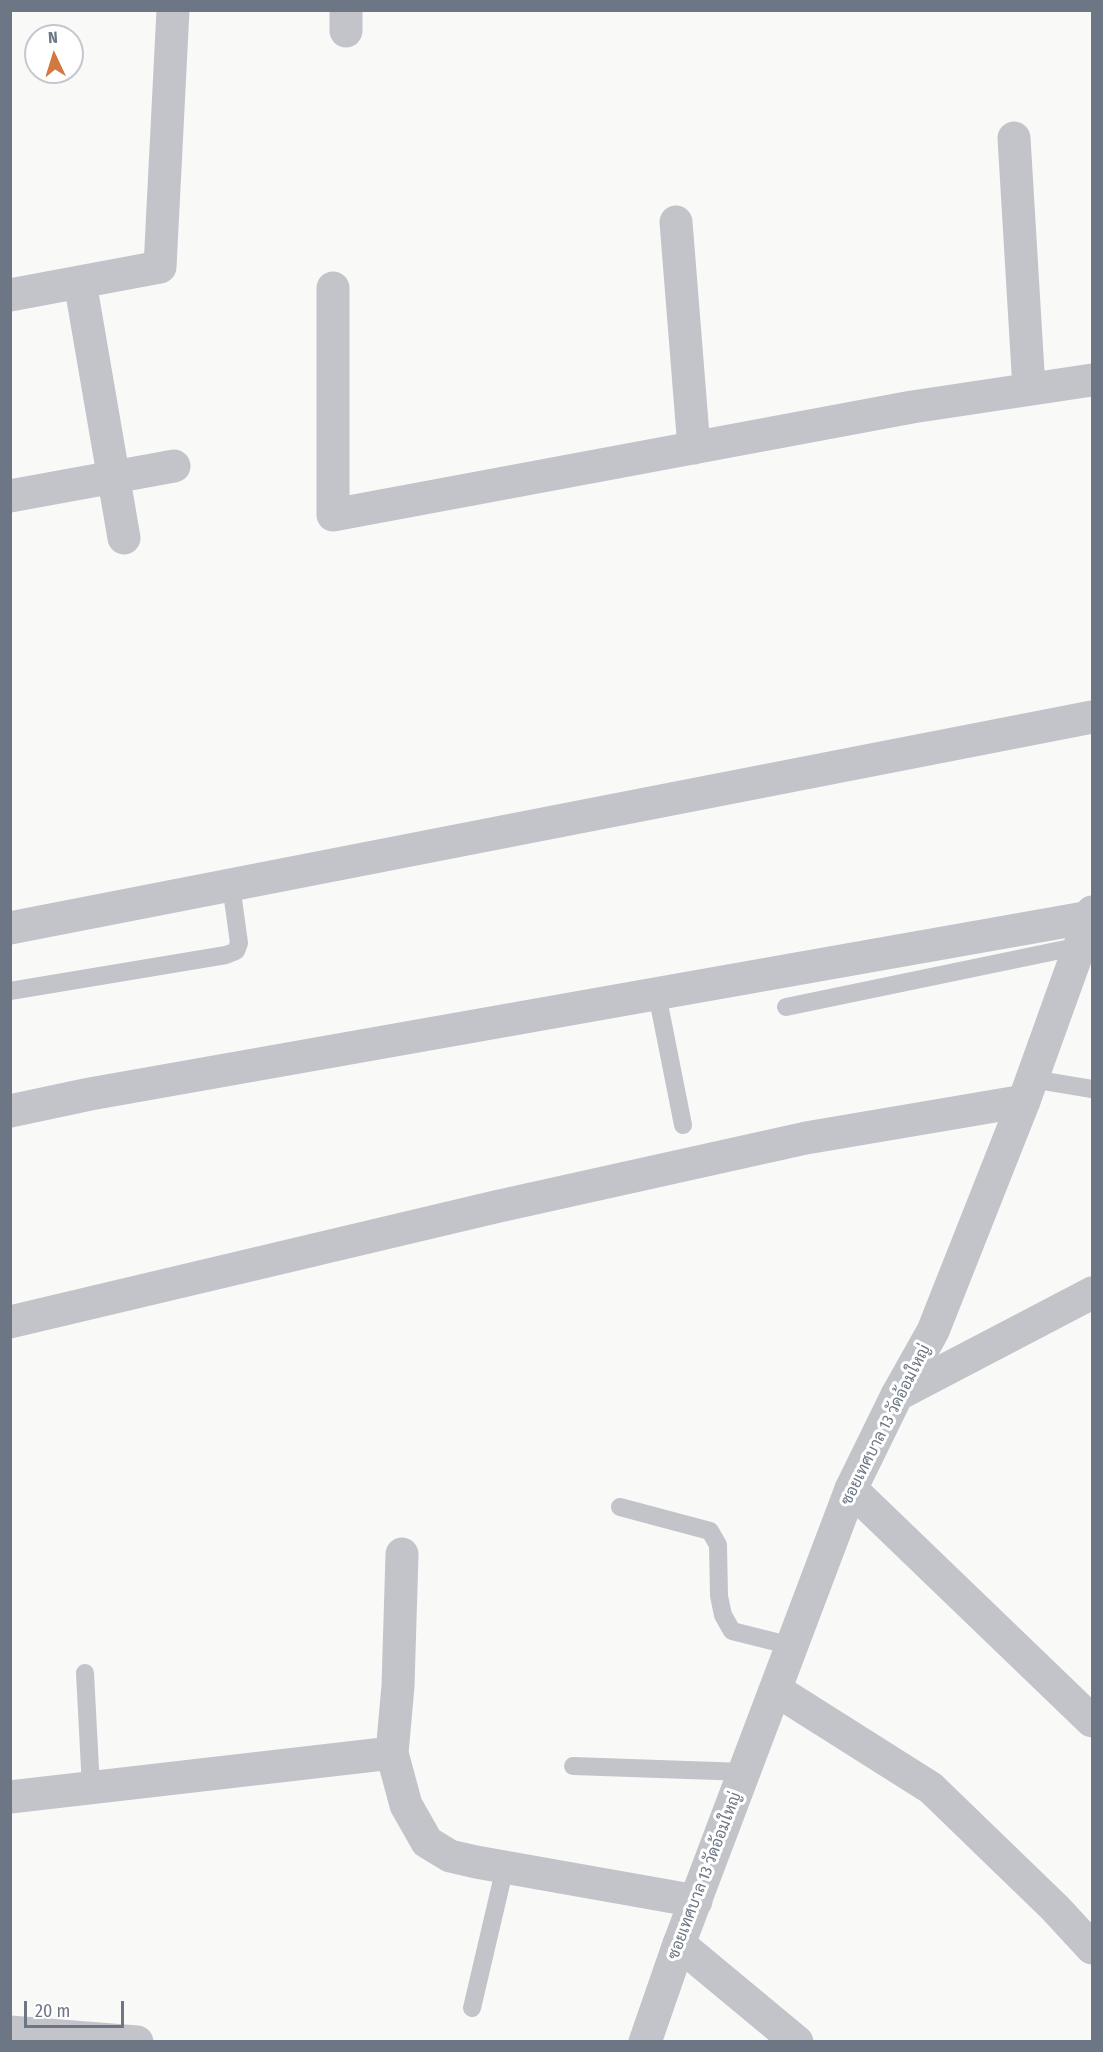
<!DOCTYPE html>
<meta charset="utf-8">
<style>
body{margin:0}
#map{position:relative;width:1103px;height:2052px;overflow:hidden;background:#f9f9f8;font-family:"Fira Sans Condensed",sans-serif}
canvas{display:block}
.frame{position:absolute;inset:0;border:12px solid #6c7685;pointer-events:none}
.north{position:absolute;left:24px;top:24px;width:60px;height:60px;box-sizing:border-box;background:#fff;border:2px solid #c4c8ce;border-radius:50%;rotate:356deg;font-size:16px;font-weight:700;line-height:24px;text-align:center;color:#6c7685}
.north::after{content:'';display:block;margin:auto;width:21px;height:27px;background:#d17940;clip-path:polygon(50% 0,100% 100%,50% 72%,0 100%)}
.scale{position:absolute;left:24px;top:2001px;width:100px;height:27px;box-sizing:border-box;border:3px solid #6c7685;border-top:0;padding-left:8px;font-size:18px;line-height:21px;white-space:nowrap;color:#6c7685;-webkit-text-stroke:4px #fff;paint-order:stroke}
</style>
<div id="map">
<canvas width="1103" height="2052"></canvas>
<div class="frame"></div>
<div class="north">N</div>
<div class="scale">20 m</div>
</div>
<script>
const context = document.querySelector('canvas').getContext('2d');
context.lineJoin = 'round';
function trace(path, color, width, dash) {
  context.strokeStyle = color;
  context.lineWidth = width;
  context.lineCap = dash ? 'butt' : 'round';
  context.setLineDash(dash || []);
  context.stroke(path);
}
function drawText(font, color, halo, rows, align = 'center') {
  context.font = font + ' "Fira Sans Condensed",Sarabun,sans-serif';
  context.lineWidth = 6;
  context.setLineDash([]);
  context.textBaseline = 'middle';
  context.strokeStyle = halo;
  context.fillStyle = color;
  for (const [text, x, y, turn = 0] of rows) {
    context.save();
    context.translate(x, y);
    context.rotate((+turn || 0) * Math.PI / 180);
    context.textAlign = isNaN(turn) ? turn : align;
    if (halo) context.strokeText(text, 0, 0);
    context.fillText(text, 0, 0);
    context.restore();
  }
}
const service = new Path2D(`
 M10,991l216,-36 10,-4 3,-8 -8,-58
 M657,994l26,131
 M786,1007l294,-61
 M1032,1079l60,10
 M620,1507l90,24 8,14 1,51 4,19 9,16 60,15
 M85,1673l6,115
 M573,1766l172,6
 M472,2008l33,-141`);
const minor = new Path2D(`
 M346,31v-21
 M1014,138l15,251
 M676,222l18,226
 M80,282l44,256
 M333,288v227l579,-108 180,-27
 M10,295l150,-28 13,-257
 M10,496l164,-30
 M10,928l1082,-211
 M10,1111l80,-17 1000,-177
 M10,1322l485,-115 311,-69 218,-37
 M897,1395l195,-102
 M851,1489l241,232
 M402,1554l-4,132 -6,67 14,52 21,37 23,14 26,6 220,39
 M776,1690l155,98 124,120 37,40
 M10,1797l382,-44
 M679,1944l118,98
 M10,2032l127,10`);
const tertiary = new Path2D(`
 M645,2042l34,-98 172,-455 46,-94 36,-64 91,-230 68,-189`);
const streetNames = [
 ["ซอยเทศบาล 13 วัดอ้อมใหญ่",886,1425,-63],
 ["ซอยเทศบาล 13 วัดอ้อมใหญ่",705,1876,-69]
];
trace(service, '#c2c4c9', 18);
trace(minor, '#c2c4c9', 33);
trace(tertiary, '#c2c4c9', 33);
drawText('16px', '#6c7685', '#fff', streetNames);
</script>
